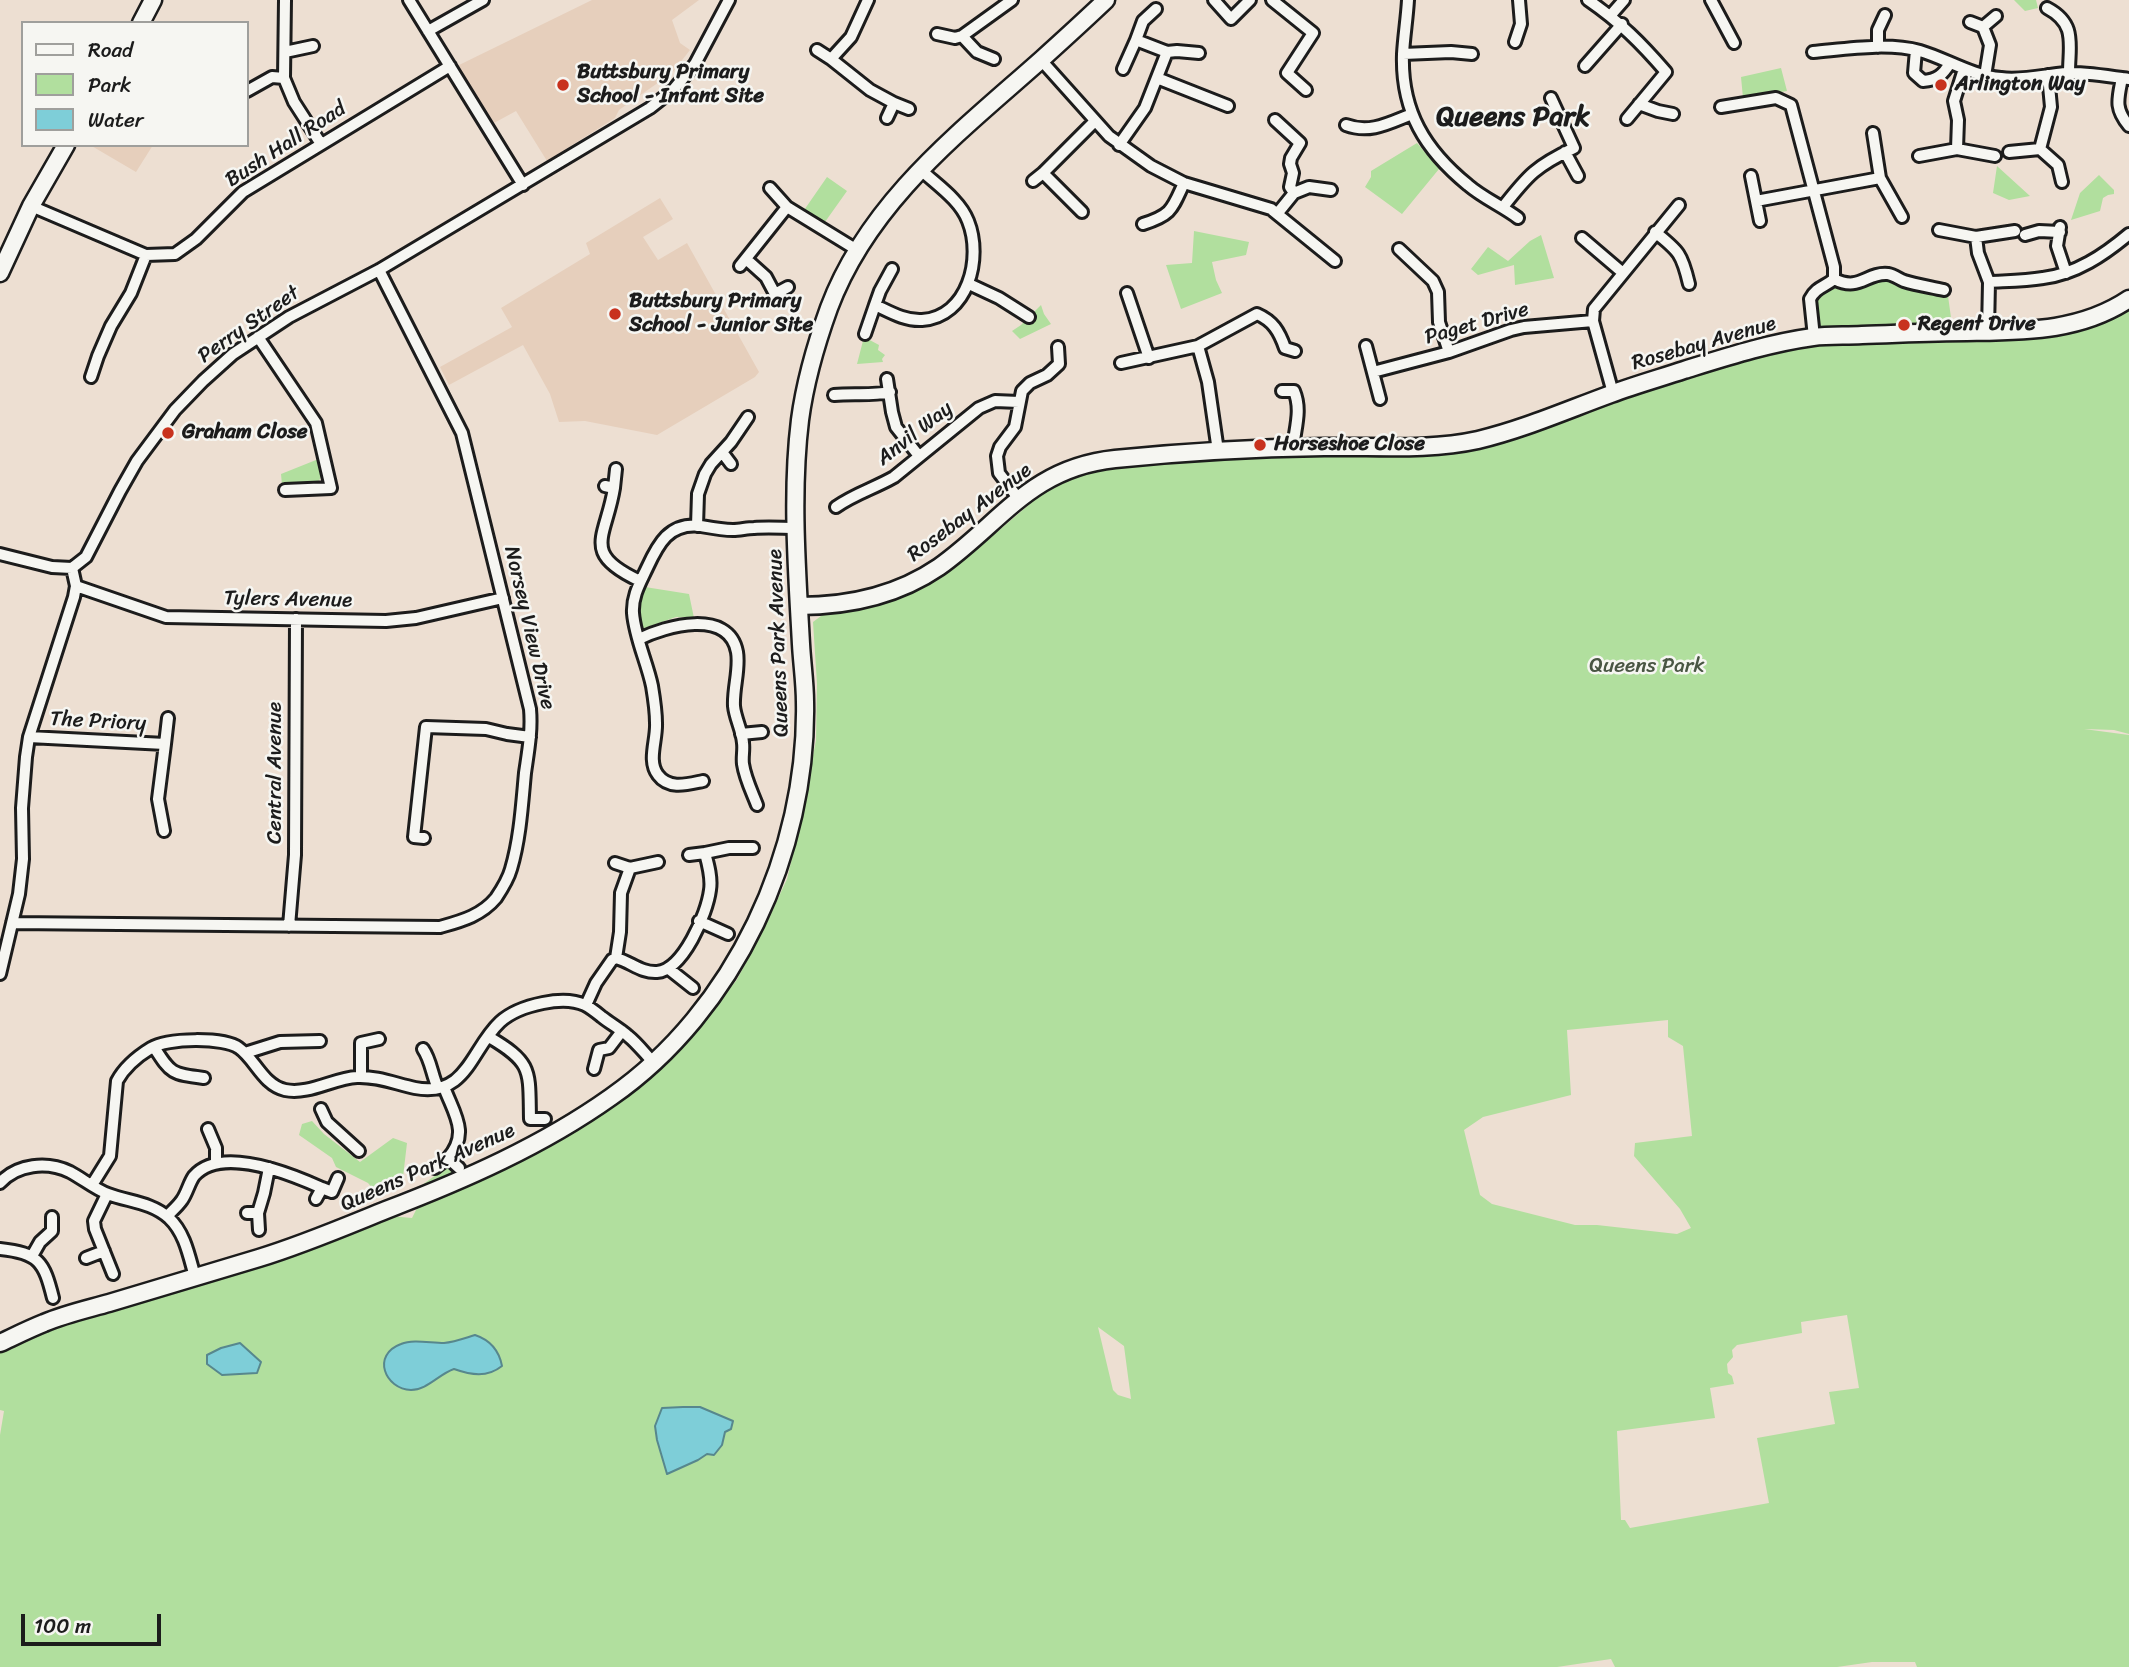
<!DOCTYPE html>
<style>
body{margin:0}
#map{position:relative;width:2129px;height:1667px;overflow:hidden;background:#eddfd2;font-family:Sriracha,sans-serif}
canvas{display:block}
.legend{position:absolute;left:21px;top:21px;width:228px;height:126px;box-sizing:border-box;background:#f6f6f2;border:2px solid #9f9f9c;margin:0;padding:9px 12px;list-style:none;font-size:21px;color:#1c1c1c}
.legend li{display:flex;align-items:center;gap:14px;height:35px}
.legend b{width:35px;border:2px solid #9f9f9c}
.scale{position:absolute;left:21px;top:1614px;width:140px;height:32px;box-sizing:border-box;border:4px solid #1c1c1c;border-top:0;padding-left:9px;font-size:21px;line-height:24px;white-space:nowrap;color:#1c1c1c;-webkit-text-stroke:5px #f6f6f2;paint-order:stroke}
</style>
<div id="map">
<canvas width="2129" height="1667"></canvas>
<ul class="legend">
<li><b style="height:9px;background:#f6f6f2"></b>Road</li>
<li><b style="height:19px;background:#b1df9e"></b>Park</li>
<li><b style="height:19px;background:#7eced8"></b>Water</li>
</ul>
<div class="scale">100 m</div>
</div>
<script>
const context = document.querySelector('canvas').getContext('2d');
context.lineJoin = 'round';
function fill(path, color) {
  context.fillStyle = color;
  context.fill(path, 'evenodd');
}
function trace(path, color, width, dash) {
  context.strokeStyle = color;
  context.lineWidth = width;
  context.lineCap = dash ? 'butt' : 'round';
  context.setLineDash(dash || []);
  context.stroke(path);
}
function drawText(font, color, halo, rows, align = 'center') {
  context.font = font + ' Sriracha,sans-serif';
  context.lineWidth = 5;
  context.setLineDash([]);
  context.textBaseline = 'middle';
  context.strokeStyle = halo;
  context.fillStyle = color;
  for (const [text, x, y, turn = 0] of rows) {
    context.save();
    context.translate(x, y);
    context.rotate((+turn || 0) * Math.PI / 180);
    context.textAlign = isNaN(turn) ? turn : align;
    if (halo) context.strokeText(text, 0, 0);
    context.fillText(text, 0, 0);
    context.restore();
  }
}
const built = new Path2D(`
 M592,0h107l-27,20 8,23 10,7 -18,23 -53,37 -4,8 -68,43 -31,-50 -22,12 -39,-56z
 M90,145h63l-17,27z
 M660,198l13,21 -30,18 15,23 29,-17 72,129 -4,5 -98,58 -72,-14 -26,1 -9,-28 -27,-49 -74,40 -9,-18 72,-40 -11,-19 89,-54 -4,-11z`);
const green = new Path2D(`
 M2014,0h22l2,8 -13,3z
 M1781,68l6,23 -44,7 -2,-21z
 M1417,143l22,26 -37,45 -37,-27 6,-10v-6z
 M1997,166l33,30 -21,4 -16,-7z
 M2099,175l15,15v4l-6,1 -5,3 -3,13 -29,9 9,-27z
 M827,177l20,14 -27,38 -20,-13z
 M1194,231l55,11 -3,13 -34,7 4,18 6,13 -41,16 -15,-44 26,-2z
 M1541,235l13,43 -39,7 -1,-20 -36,10 -7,-6 17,-22 20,14 22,-20z
 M1878,279h11l25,10 34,7 5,36 -139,5 -1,-45 17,-9c19,6 29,6 48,-4z
 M2129,304v430l-15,-4 -30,-1 45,6v932h-212l-2,-5h-43l-35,5h-222l-4,-8 -54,8h-1557v-232l4,-24 -4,-1v-62l69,-27 220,-63 101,-42 22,2 7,-14 238,-134 31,-32 48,-57 25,-46 26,-56 12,-50 17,-89 1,-56 -4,-62 16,-12 17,1 82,-26 41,-29 70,-60 38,-20 44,-11 200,-10h89l65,-7 33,-8 117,-42 123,-41 65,-13 203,-8zM1668,1020v17l15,9 9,90 -57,7 -1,13 46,53 11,19 -14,6 -80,-9h-22l-83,-21 -12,-9 -16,-65 19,-13 88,-22 -4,-65zM1847,1315l12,73 -30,4 6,32 -78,14 12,65 -139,25 -5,-8h-4l-4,-89 98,-13 -5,-30 24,-4 -2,-8 -4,-3 -1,-9 6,-7 -1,-7 5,-5 65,-12 -1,-11zM1098,1327l26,19 7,53 -13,-4 -5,-5z
 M1041,305l3,9 7,10 -31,15 -8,-8 9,-6z
 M864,337l15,8 -1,5 7,5 -3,4 1,3 -26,2z
 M321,458c6,34 -13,27 -39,27l-1,-11z
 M645,587l44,7 5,24 -18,-1 -34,12 -4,-17z
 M312,1121l12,13 36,28 33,-24 14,5 -4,34 -21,17 -8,-4 -6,-7 -32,-16 -4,-9 -33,-23 3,-11z
 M447,1167l9,4 20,-4 -82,37 -7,-5 35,-14z`);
const water = new Path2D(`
 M475,1335c15,5 24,15 27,31 -15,12 -31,9 -48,3 -15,5 -27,21 -43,21 -26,-1 -40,-35 -10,-46 12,-5 29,-1 43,-1 10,-1 21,-5 31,-8z
 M240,1343l21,19 -4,11 -35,2 -15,-11v-9l14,-7z
 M683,1407h17l33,14 -2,8 -6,3 -3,13 -8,10 -7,-1 -9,6 -31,14 -10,-34 -2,-14 7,-18z`);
const street = new Path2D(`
 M285,0l-1,78 10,24 27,42
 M409,0l114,185
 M868,0l-17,37 -20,22 39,31 24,13 -7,15
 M1214,0l17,19 19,-19
 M1272,0l41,33 -26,40 19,17
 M1408,0c-1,18 -4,36 -5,54 -2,57 22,96 65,131 15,13 34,21 50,33
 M1588,0c32,22 53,43 78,72l-39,47
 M1711,0l23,43
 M2047,8c30,16 22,36 22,65
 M1610,16l14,-16
 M1970,22l13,5 7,18 -5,31
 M1983,27l13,-11
 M428,31l55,-31
 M937,34l18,4 7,-2 50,-36
 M962,36l15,16 17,7
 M1136,40l7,-19 13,-12
 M1515,42l6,-18 -2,-24
 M1878,47v-17l7,-15
 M817,50l14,9
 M1916,50l-2,23 9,8c14,-1 20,-6 27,-18
 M285,52l28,-6
 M1167,52l10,-1 22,2
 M1813,52c33,-3 74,-10 107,-1 27,8 52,25 81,27 21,3 43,-3 64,-5 20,-1 44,3 64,6
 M1403,54l48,-2 21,2
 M1041,60l68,76 42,30 33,17 87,26 64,52
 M1585,66l37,-42
 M2048,75l3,32 -11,42 18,16 4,17
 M1157,78l71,28
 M2122,78c-4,21 -8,30 7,48
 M247,91l25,-14 12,1
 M894,103l15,6
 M1639,104l19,7 15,3
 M1721,107l55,-9 15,7 43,162v12c-9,8 -18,8 -24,20l4,38
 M1275,120l25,23 -9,15 -1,6 3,9 -3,14 4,6 -17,21
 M1346,125c24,9 43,-2 66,-11
 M1873,133l7,45 22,39
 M1119,145l26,-37 22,-56 -31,-12 -13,29
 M1957,149l1,-29 -4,-19 10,-32
 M1565,152l13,24
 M2009,152l31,-3
 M1919,156l38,-7 38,7
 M1043,173l39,39
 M1751,176l9,45
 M1033,181l10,-8 51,-51
 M770,188l17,19 70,43
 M1294,193l15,-6 22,3
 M1756,201l124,-23
 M31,206l115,49 29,-1 21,-15 47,-47 207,-126
 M1503,207c25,-32 33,-41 71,-59l-23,-50
 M1143,224c29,-9 29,-15 41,-41
 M2060,227l-3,19 9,27
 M1939,230l37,7 39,-6
 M1655,232c24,19 27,22 34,52
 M2025,235l14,-4 21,1
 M1976,237l2,16 11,29 -1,49
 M1582,238l41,35
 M1399,249l34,32 5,11 1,30 10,30
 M746,259l20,18 9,17 13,-7
 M740,266l47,-59
 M1834,279c26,13 32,-7 54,-5 6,1 11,5 16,7 13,4 27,6 40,9
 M1989,282c18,-1 36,-1 54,-4 33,-4 61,-23 86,-44
 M969,284l30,14 30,19
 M1127,293l22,65
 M875,305l5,-14 12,-22
 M865,334l10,-29c15,7 30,16 47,15 46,-3 61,-62 46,-99 -8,-21 -31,-36 -47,-51
 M258,337l58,86 15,65 -46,2
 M1198,346l59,-32c16,7 22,17 28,34l10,3
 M1366,346l14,53
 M1121,363l77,-17 10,36 10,69
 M1373,372l76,-20 62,-22 13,-3 69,-6
 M91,377l7,-21 13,-30 20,-33 15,-38
 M887,379l5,33 4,15 23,29
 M1282,391h12c8,19 1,37 -1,57
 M1613,393l-20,-72 1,-12 85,-104
 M834,395c19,-2 37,1 56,-3
 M722,452l9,12
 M605,486l9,2c-8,50 -34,65 26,93
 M614,488l2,-19
 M1018,498l-19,-25 -2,-17 3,-9 15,-20 7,-36 8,-8 17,-8 12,-11 -1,-17
 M836,507c18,-13 39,-19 58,-30l85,-69 16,-7 24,1
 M697,526l1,-32 7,-20 6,-10 20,-22 17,-25
 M0,554l52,13 20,1
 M72,568l14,-11 34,-66 17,-30 38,-51 28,-29 30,-27 56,-37 90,-47 271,-162 24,-19 21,-25 34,-64
 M76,586l90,31 220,4 30,-3 87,-20
 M639,639c26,-13 90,-31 98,13 3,17 -4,36 -3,54 1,12 8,24 9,37 1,7 -1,14 0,21 2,14 9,28 14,41
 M741,734l21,-2
 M29,737l136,7 -7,55 6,32
 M165,744l3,-26
 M703,781c-15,3 -34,9 -45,-6 -11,-14 -1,-35 -2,-52 0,-12 -2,-25 -4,-37 -5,-24 -17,-48 -19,-73 -1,-17 7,-30 14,-45 11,-24 22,-46 54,-42 11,2 21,4 32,4 7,0 14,-2 21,-2 14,-1 29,0 43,0
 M424,838l-10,-1 12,-110 60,2 21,5 23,3
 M705,853l24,-5h24
 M615,863l15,5
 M699,921l29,13
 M12,923l428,4c21,-6 41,-11 56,-29 6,-9 12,-18 15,-29 9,-30 11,-64 14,-96 3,-21 7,-42 5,-64l-68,-276 -83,-163
 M289,926l6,-71 1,-236
 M616,958l4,-26 1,-39 9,-25 28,-6
 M669,969l24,19
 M0,974l19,-80 4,-35 -1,-51 4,-51 3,-20 45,-140 2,-11 -4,-18
 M586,1005l10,-22 16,-23 4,-2c15,4 25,15 41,14 26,-2 50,-58 53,-82 2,-12 -2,-26 -5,-37l-16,2
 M489,1037c44,26 40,33 41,82h15
 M154,1047c17,27 18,27 50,31
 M423,1049c8,11 9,27 15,39
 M245,1053l35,-11 40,-1
 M594,1069l5,-19 10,-2 13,-17
 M361,1077v-34l18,-4
 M444,1087c10,27 26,46 4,71l11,10
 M321,1109l6,13 32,29
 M208,1129l8,19v15
 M435,1168l13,-10
 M0,1183c17,-19 47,-22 70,-11 13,7 25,17 38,22 21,8 43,8 61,24 16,15 20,38 26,59
 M92,1185l18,-29 7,-75c7,-13 21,-25 34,-33 16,-10 73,-11 88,0 16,11 24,37 46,42 24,5 49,-12 72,-13 20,-1 39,7 58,11 52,10 56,-39 85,-66 12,-11 28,-16 43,-19 14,-3 29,-4 42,2 6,3 12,8 17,12 9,7 18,12 26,19 10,8 17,18 26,27
 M322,1188l10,4 6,-14
 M107,1194l-13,27 1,8 18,45
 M247,1213h11l6,-20 5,-25
 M258,1213l1,17
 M167,1216c5,-5 11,-10 15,-16 5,-7 7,-17 12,-24 27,-31 97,-2 128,12l-6,11
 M0,1249c39,4 44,13 53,49
 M32,1256l8,-14 12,-11v-14
 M86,1258l18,-7`);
const secondary = new Path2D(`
 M141,23l12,-23
 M0,273l31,-67 35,-61
 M799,606c50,0 99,-11 140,-39 62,-44 91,-99 176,-108 69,-7 140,-11 209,-12 52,-1 104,4 154,-7 46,-11 89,-30 133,-46 24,-9 49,-16 73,-24 42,-13 85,-27 129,-33 16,-2 33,-1 49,-2 35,-1 70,-3 105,-3 57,-1 113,0 162,-33
 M0,1343c15,-7 29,-14 44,-20 21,-9 44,-14 65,-20 50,-15 100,-30 150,-45 43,-13 85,-31 127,-48 78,-30 156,-64 225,-113 124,-86 197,-246 194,-395 0,-19 -3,-39 -4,-58 -4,-73 -10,-151 -1,-224 5,-38 16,-76 29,-112 40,-107 131,-176 213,-249 21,-19 43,-39 64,-59`);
const markers = [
 [563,85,7,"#c8321e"],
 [1941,85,7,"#c8321e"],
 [615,314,7,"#c8321e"],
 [1904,325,7,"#c8321e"],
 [168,433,7,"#c8321e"],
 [1260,445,7,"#c8321e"]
];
const poiNames = [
 ["Buttsbury Primary",577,73],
 ["School - Infant Site",577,97],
 ["Arlington Way",1955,85],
 ["Buttsbury Primary",629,302],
 ["School - Junior Site",629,326],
 ["Regent Drive",1918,325],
 ["Graham Close",182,433],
 ["Horseshoe Close",1274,445]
];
const streetNames = [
 ["Bush Hall Road",286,145,-33],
 ["Paget Drive",1477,324,-16],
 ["Perry Street",249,325,-35],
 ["Rosebay Avenue",1704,344,-16],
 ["Anvil Way",915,434,-38],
 ["Rosebay Avenue",970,513,-37],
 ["Tylers Avenue",288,600,1],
 ["Norsey View Drive",529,628,77],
 ["Queens Park Avenue",779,643,-92],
 ["The Priory",98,722,3],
 ["Central Avenue",276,773,-90],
 ["Queens Park Avenue",428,1168,-24]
];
const parkNames = [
 ["Queens Park",1647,667]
];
const districtNames = [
 ["Queens Park",1513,118]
];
fill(built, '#e6cfbc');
fill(green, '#b1df9e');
fill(water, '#7eced8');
trace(water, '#57878d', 2);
trace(street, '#1c1c1c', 16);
trace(secondary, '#1c1c1c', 21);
trace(street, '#f6f6f2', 10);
trace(secondary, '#f6f6f2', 16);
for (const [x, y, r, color] of markers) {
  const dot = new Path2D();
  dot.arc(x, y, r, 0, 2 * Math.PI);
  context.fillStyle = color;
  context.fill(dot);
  trace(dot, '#f6f6f2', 2.5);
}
drawText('bold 21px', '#1c1c1c', '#f6f6f2', poiNames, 'left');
drawText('21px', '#1c1c1c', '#f6f6f2', streetNames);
drawText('21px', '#495643', '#f6f6f2', parkNames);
drawText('bold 28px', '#1c1c1c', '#f6f6f2', districtNames);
</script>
